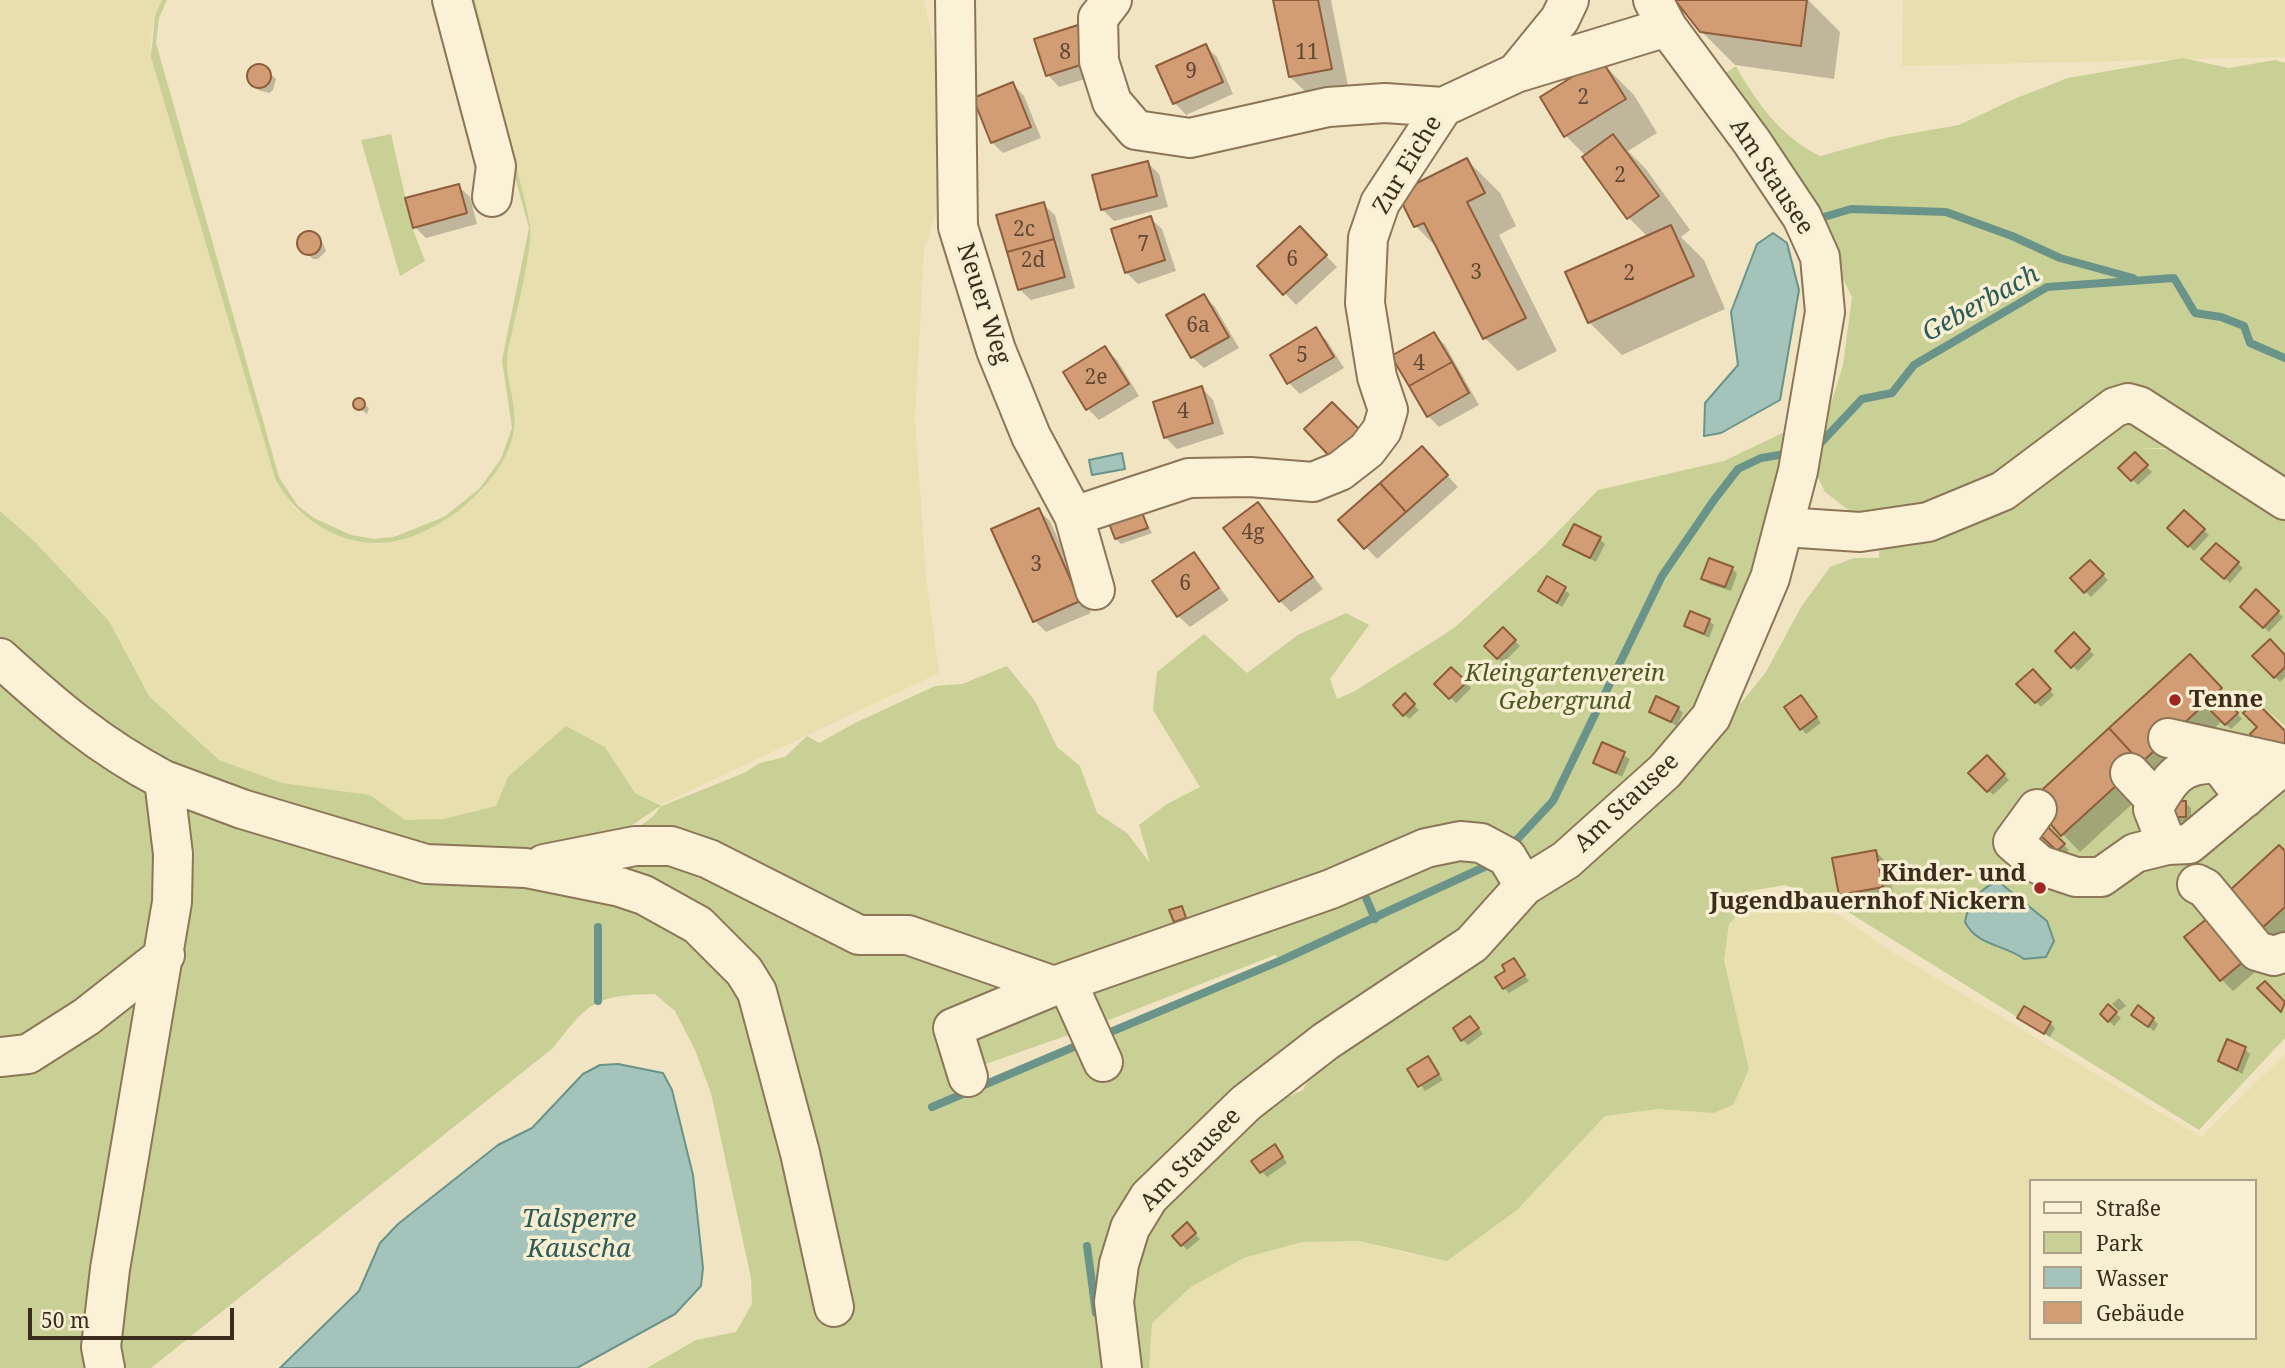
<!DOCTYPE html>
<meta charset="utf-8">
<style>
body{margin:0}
#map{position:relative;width:2285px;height:1368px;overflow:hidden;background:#f1e4c2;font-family:"Noto Serif",serif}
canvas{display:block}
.legend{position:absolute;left:2029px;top:1179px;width:228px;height:161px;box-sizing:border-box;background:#f8eed2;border:2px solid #aca08a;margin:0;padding:9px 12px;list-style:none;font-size:21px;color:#3b2c1d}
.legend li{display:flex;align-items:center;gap:14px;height:35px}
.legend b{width:35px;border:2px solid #aca08a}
.scale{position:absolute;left:28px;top:1308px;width:206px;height:32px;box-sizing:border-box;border:4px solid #3b2c1d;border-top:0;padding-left:9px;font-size:21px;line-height:24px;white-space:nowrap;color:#3b2c1d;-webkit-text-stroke:5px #f8eed2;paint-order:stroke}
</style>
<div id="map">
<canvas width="2285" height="1368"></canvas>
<ul class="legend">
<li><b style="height:9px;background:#fbf1d6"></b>Straße</li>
<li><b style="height:19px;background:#c8d095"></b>Park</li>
<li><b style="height:19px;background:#a4c3bb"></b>Wasser</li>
<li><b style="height:19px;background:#d29d75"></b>Gebäude</li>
</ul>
<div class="scale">50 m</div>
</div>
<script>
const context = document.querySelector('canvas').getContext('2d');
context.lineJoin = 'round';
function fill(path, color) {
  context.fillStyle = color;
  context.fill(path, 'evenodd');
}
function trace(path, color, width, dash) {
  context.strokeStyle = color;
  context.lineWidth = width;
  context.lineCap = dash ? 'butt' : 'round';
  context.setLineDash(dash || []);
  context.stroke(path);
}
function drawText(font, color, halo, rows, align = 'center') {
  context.font = font + ' "Noto Serif",serif';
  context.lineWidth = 7;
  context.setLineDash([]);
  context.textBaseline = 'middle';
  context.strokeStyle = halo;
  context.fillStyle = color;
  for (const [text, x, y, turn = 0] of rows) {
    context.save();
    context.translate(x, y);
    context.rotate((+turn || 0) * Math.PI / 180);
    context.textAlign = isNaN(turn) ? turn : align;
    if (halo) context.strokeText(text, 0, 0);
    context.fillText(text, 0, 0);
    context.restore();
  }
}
const farmland = new Path2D(`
 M0,0h162l-7,15 -5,28 125,435 20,31 16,11 20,12 44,12 19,-2 51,-23 36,-27 22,-32 11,-31 -8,-68 25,-132 -56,-229h449l12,55 4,144 -16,51 -9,169 11,157 13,97 -277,131 -27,-11 -30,-46 -97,30 -12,29 -52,14h-39l-35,-25 -88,-12 -63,-23 -70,-64 -40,-75 -74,-79 -35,-31z
 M1903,0h382v57l-383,9z
 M1768,896h30l42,20 49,34 312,187 84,-83v314h-1136l3,-45 39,-36 53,-29 58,-16 57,-1 55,14 103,-45 88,-94 53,-7 55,4 36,-44 -25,-109 5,-36 23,-25zM2031,1181h224v157h-224z`);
const green = new Path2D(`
 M162,0h5l-8,18 -3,25 123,434 19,29 16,12 37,17 23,4 20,-2 50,-20 35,-28 22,-30 11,-31 -10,-68 27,-132 -63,-228h9c13,51 25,103 38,154 6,24 13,48 17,72 4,20 -17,100 -22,125 -5,26 10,52 6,78 -7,55 -83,115 -138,114 -42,0 -83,-29 -101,-65l-124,-421 4,-42z
 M2183,58l46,10 46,-8 10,3v439l-104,-54h-41l40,2 105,66v210l-18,-16 18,19v309l-86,92 -359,-223 -55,-22 -35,6 2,8 -23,25 -5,36 25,109 -16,36 -20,8 -55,-4 -53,7 -88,94 -70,51 -88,-20 -57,1 -58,16 -53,29 -39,36 -3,45h-17l-8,-59 16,-75 104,-118 59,-26 15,-31 378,-300 70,-87 35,-65 29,-40 24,-9h25l1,-24 -55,-42 -13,-27 31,-100 9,-68 -62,-126 -64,-98 10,-7c20,36 45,71 84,90l70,-19 69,-12 55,-26 54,-21z
 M391,134l21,93 13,34 -25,15 -39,-136z
 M1791,429l-15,77 -31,107 -45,103 -42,47 -97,86 -47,33 -49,58 -153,100 -74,61 -97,92 -21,36 -11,38 -2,45 7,56h-467l49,-28 40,-8 16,-28 -1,-26 -40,-185 -16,-43 -20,-39 -20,-17c-60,1 -66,8 -102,54l-402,320h-29c-8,-49 0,-99 8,-148 11,-77 28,-153 40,-230 9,-59 12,-119 13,-179l17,-4 228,64 139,13v-8l-41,-8 109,-22h36l38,13 149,76h50l146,51 -101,42 19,60 310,-128 -7,-5 -184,72 -14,-41 163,-60 -13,-11 -38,5 4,9 -115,44 -26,1 -137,-48 -56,4 -140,-70 -47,-16 -55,-2c13,-13 37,-20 43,-36l-36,25 -91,27 -100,-4 -189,-53 -56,-22 -46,-24 -63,-41 -79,-76v-127l35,31 74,79 40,75 70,64 63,23 88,12 35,25 39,-1 52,-13 12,-29 58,-51 39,21 30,46 27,13 82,-33 16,-10 25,-6 22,-21 12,7 36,-20 80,-37 27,-2 45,-18 28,35 22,46 23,19 17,47 30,20 23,30 -11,-38 28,-21 33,-17 -47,-77 4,-38 47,-38 43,39 51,-38 48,-22 23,12 -39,54 7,20 18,-8 99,-63 87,-79 57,-59 126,-29zM1458,830l22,2 7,23 -28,-5 -25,9 -59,29 -5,-23 53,-25z
 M0,680l135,106 26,14 -8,145 -99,84 -54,25z
 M148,973l-49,395h-99v-301z
 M1065,991l15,40 -103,36 -13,-40z`);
const water = new Path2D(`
 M1773,233l14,10 12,47 -19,110 -59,33 -17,3 1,-33 33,-38 -7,-53 26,-68z
 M1122,453l3,16 -33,6 -3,-15z
 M1999,882l48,39 7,20 -8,16 -22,2c-20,-15 -47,-13 -59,-37 2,-16 18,-38 34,-40z
 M618,1064l45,9 9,17 21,85 10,93 -2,18 -26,28 -98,54h-297l79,-77 21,-48 18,-19 100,-79 34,-17 51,-54 17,-9z`);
const shadow = new Path2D(`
 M1275,0h56l17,86 -40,8 -18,-17z
 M1677,0h131l32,32 -6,47 -99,-14 -34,-34z
 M1078,27l11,11 12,36 -42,13 -11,-12z
 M1205,46l12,11 16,37 -47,21 -11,-12 -16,-36z
 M1601,62l33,33 23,38 -29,18 18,18 44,61 -9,7 23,23 21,49 -103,46 -33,-33 59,-85 -19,-19 -43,-62 -20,-20z
 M261,65l15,14 -3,11 -4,3 -11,-3 -9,-11v-5l7,-8z
 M1013,84l11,12 17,42 -38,15 -11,-11z
 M1467,160l33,33 16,33 -17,9 58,116 -39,20 -33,-33 -44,-86 -25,-26 -17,-33z
 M1148,163l11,11 9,33 -54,14 -12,-12z
 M458,186l12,11 7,27 -51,14 -11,-11z
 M1043,204l12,11 20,73 -44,12 -12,-11z
 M1150,218l12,11 14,42 -38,13 -12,-12z
 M306,232l11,3 5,6 4,10 -8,8h-5l-14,-13 -1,-6z
 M1311,240l26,27 -41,38 -37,-39z
 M1204,296l11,11 24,41 -35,20 -12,-11z
 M1316,329l11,12 17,27 -44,26 -11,-11z
 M1434,334l11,11 34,60 -40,22 -11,-11z
 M1105,348l12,12 22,36 -40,24 -11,-11z
 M1202,388l11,12 11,34 -47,15 -12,-12z
 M358,400l11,8 -2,6 -12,-9z
 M2135,455l17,17 -14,13 -17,-17z
 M1433,460l25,27 -81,72 -36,-39z
 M1258,504l65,85 -32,23 -11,-11z
 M1140,509l12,24 -31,11 -5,-5z
 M1038,510l12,11 41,92 -45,19 -11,-11z
 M2184,512l25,23 -15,16 -24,-23z
 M1600,539l5,5 -9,18 -31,-17z
 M1194,554l35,46 -39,27 -12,-11z
 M2204,559l34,4 5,5 -13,15z
 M2090,562l18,18 -17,17 -18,-19z
 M1732,568l5,6 -6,17 -22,-7 -6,-5z
 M1547,578l23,16 -8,13 -22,-16z
 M2256,592l27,25 -14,15 -27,-25z
 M1709,620l5,5 -5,13 -23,-12z
 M1503,629l17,17 -17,17 -17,-17z
 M2074,635l20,20 -16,16 -21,-20z
 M2255,656l30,1v20l-5,5z
 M1451,669l20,19 -15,15 -20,-19z
 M2032,672l22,23 -13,12 -22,-23z
 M2207,674l31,32 -4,4 8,9 -11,10 -9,-8 -142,131 -48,-50z
 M1404,696l15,14 -10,9 -14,-14z
 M1806,703l15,20 -15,11 -5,-6z
 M1678,708l5,5 -6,13 -26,-15z
 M1603,744l27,15 -8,18 -27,-15z
 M1987,757l22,23 -16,15 -22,-22z
 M2185,802l6,6v13l-11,1 -6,-6z
 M2047,828l22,22 -5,5 -22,-21z
 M1876,852l11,11 7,35 -42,8 -11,-12z
 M2285,853v87l-6,5 -17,-17z
 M1181,908l9,15 -10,4 -5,-6z
 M2219,931l35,42 -21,18 -12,-12z
 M1514,961l15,20 -20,12 -5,-5z
 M2119,998l7,8 -7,5 -7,-7z
 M2108,1007l13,11 -7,8 -12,-12z
 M2019,1017l31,6 5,5 -5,9z
 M2153,1019l5,5 -4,7 -16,-11z
 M1475,1023l8,11 -15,11 -5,-5z
 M2245,1049l5,5 -8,20 -22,-13z
 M1428,1058l15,22 -18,11 -15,-22z
 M1279,1152l8,11 -20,14 -13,-15z
 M1187,1225l13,14 -13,11 -13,-14z`);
const stream = new Path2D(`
 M1814,220l37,-11 95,3 66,24 48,22 73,20
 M1815,449l47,-50 30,-6 22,-28 133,-78 127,-9 21,35 26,4 23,9 6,17 35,15
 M1510,847l43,-46 109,-225 52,-76 24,-31 23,-11 31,-5
 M1361,886l14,33
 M598,1001v-74
 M1101,1036l181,-76 211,-97
 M932,1107l151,-64
 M1087,1246l9,67`);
const building = new Path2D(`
 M1273,0h45l14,69 -43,8z
 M1675,0h132l-6,46 -101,-14z
 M1078,25l12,37 -44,14 -12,-37z
 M1206,44l17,38 -50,22 -17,-38z
 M1601,59l25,40 -62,38 -24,-40z
 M247 76a12 12 0 1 1 24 0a12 12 0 1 1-24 0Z
 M1013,82l18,45 -40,16 -18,-45z
 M1613,134l46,62 -32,23 -45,-62z
 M1467,158l18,35 -18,9 59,116 -43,21 -59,-116 -10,4 -17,-34z
 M1148,161l9,35 -56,14 -9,-35z
 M459,184l8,29 -54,15 -8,-30z
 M1044,202l10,37 -47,13 -11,-37z
 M1151,216l14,44 -40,13 -14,-44z
 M1671,225l23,51 -106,47 -23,-51z
 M1300,226l27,29 -44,40 -26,-29z
 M297 243a12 12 0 1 1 24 0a12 12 0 1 1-24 0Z
 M1054,239l11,38 -47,13 -11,-38z
 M1204,294l25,43 -38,21 -25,-43z
 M1316,327l18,30 -47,27 -17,-29z
 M1434,332l18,30 -43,24 -18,-30z
 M1105,346l24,38 -43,26 -23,-38z
 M1452,362l17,31 -42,24 -18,-31z
 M1202,386l11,37 -49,15 -11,-36z
 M353 404a6 6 0 1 1 12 0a6 6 0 1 1-12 0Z
 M1332,402l30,30 -29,28 -29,-31z
 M1422,446l26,29 -42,37 -26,-29z
 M2135,452l13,13 -17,16 -13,-13z
 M1380,483l26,29 -42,37 -26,-29z
 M1258,502l55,75 -34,25 -56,-74z
 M1140,507l8,21 -33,11 -8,-21z
 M1039,508l41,93 -47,21 -42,-93z
 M2184,510l21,19 -17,18 -21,-19z
 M1574,524l27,13 -11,21 -27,-13z
 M2216,543l23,19 -15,17 -23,-20z
 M1194,552l25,36 -42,29 -25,-36z
 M1709,558l24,9 -8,20 -24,-8z
 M2090,560l14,14 -20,19 -14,-15z
 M1547,576l19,11 -9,16 -19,-12z
 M2256,589l23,22 -16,17 -23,-21z
 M1690,611l20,8 -6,15 -20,-8z
 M1503,627l13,13 -19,19 -13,-13z
 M2074,632l16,17 -19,19 -16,-17z
 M2270,639l15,16v12l-11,11 -22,-22z
 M2190,654l32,34 -81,75 -32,-35z
 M1451,667l16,15 -18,17 -15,-15z
 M2033,669l18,20 -16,14 -19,-19z
 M1405,693l10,11 -12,12 -10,-11z
 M1801,695l16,22 -17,13 -16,-23z
 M1656,696l23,11 -8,15 -22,-10z
 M2225,699l13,14 -13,12 -14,-14z
 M2255,701l30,30v19l-9,10 -26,-26 7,-7 -14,-14z
 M2109,728l32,35 -80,73 -31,-35z
 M1602,742l23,10 -9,21 -23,-10z
 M1987,755l18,19 -18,18 -19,-19z
 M2173,801h13v16h-13z
 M2047,826l18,18 -8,7 -18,-17z
 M2279,845l6,6v56l-24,22 -33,-37z
 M1876,850l7,37 -44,8 -7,-37z
 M1182,906l4,12 -12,4 -5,-12z
 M2208,918l36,43 -24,20 -36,-44z
 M1514,958l11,17 -22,14 -8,-12 10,-6 -3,-6z
 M2265,981l20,21 -4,10 -24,-24z
 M2108,1004l9,8 -9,10 -8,-8z
 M2138,1005l16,13 -6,9 -17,-12z
 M2024,1006l27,16 -7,12 -27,-16z
 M1470,1016l9,12 -18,13 -8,-13z
 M2227,1039l19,8 -9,23 -19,-9z
 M1428,1056l11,18 -21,13 -11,-18z
 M1275,1144l8,13 -23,16 -9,-12z
 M1187,1222l9,11 -15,13 -9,-10z`);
const minor = new Path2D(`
 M452,0l44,166 -4,31
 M955,0l3,227 38,123 35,86 43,80 21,74
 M1112,0l-14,18 1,43 13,41 24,28 54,8 138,-31 57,-4 58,4 73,-34 151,-46
 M1516,73l44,-54 9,-19
 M1074,516l115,-38 61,-1 63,5 27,-11 27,-21 15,-20 6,-20 -11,-33 -12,-74 3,-65 12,-35 63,-96
 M1784,527l76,5 68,-10 75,-31 112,-84 13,-4 11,3 146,94
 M0,658c54,49 99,88 164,122
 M2168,738l117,26
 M2130,773l27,29
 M2245,798l-26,-34c-39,-2 -49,14 -66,45l14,36 22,-1 96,-80
 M2037,809l-24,33 27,23 36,12h25l34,-24 32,-8
 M544,864l91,-18h36l38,13 150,76h49l146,51
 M2197,884l8,4 52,63 17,5 11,-4
 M1067,982l36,80
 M0,1057l28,-3 58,-37 79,-62
 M968,1077l-15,-49 101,-42 277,-97 95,-41 34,-7 21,2 26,14 17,29
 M105,1368l-4,-21 9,-78 62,-367 1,-48 -9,-74 78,29 184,55 100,4 94,19 24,8 54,30 46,46 13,21 43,161 34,154
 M1122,1368l-8,-66 5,-38 11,-36 19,-31 97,-94 80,-62 146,-97 52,-58 42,-26 99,-89 46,-54 59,-139 28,-107 27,-159 -5,-55 -18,-40 -50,-75 -85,-115 -14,-27`);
const markers = [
 [2175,700,7,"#a02423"],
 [2040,888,7,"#a02423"]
];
const numberNames = [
 ["8",1065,53],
 ["11",1307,53],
 ["9",1191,72],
 ["2",1583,98],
 ["2",1620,176],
 ["2c",1024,230],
 ["7",1143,245],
 ["6",1292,260],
 ["2d",1033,261],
 ["3",1476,273],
 ["2",1629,274],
 ["6a",1198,326],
 ["5",1302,356],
 ["4",1419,364],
 ["2e",1096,378],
 ["4",1183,412],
 ["4g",1253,533],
 ["3",1036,565],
 ["6",1185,584]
];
const streetNames = [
 ["Zur Eiche",1408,165,-59],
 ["Am Stausee",1771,177,57],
 ["Neuer Weg",983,304,72],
 ["Am Stausee",1627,803,-43],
 ["Am Stausee",1191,1160,-46]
];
const parkNames = [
 ["Kleingartenverein",1565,674],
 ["Gebergrund",1565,702]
];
const poiNames = [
 ["Tenne",2189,700],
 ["Kinder- und",2026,874,"right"],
 ["Jugendbauernhof Nickern",2026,902,"right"]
];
const waterNames = [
 ["Geberbach",1981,304,-29],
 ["Talsperre",579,1220],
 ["Kauscha",579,1250]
];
fill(farmland, '#e8dfae');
fill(green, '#c8d095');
fill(water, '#a4c3bb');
trace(water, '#6a9389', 2);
fill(shadow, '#0003');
trace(stream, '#6a9389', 8);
fill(building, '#d29d75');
trace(building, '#8e5d3b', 2);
trace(minor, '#8d7557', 42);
trace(minor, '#fbf1d6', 38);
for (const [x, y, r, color] of markers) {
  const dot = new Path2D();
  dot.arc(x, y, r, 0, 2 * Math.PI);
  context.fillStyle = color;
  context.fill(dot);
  trace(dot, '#f8eed2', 2.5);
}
drawText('21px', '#614833', null, numberNames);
drawText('24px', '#3b2c1d', '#f8eed2', streetNames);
drawText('italic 24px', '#4a5922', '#f8eed2', parkNames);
drawText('bold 24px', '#3b2c1d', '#f8eed2', poiNames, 'left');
drawText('italic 26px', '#2b5c5a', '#f8eed2', waterNames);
</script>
